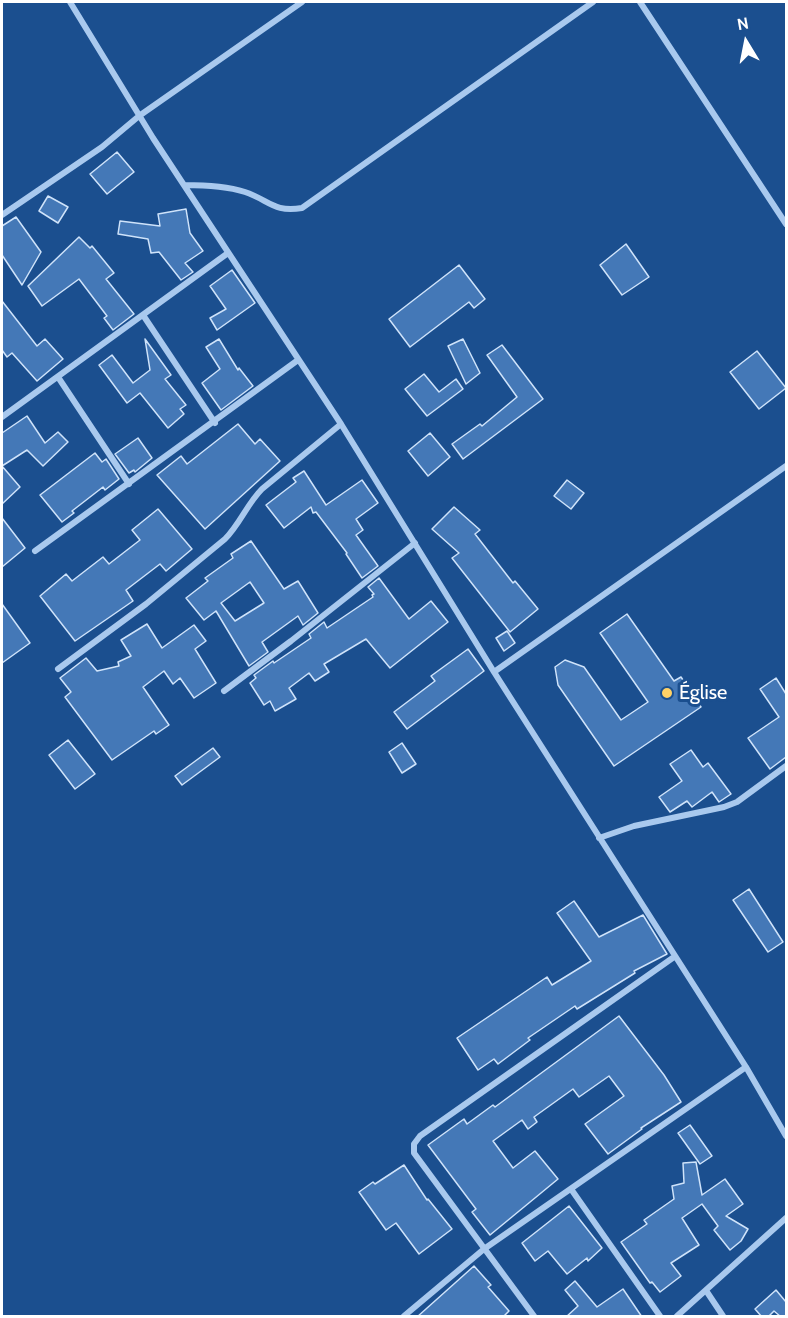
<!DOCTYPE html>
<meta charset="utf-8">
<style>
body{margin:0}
#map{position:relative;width:788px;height:1318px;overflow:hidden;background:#1b4f8f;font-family:Cabin,sans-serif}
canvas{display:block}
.frame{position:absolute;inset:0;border:3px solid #fff;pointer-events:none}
.north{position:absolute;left:716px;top:12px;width:60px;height:60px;-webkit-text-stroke:4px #1b4f8f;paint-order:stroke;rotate:350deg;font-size:16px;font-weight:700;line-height:24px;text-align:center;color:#fff}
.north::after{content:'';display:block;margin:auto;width:21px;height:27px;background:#fff;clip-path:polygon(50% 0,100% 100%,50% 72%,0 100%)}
</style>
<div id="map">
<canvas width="788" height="1318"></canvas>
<div class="frame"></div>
<div class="north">N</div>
</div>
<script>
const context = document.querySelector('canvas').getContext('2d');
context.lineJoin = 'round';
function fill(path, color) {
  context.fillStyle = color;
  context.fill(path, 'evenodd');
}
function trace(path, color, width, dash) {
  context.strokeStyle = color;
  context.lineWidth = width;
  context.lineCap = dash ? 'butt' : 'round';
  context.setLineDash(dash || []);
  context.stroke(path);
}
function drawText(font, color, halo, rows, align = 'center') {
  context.font = font + ' Cabin,sans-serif';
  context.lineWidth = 6;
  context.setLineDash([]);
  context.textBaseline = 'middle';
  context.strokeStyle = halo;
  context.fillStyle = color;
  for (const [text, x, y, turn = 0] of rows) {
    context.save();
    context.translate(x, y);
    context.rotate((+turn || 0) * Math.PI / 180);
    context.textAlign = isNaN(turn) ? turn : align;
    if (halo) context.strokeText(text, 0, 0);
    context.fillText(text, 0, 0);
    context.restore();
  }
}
const building = new Path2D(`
 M117,152l17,20 -27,22 -17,-20z
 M48,196l20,11 -10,16 -19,-12z
 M186,209l4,24 13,18 -18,12 8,9 -12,8 -22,-28 -8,1 -3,-14 -30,-5 2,-13 40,5 -2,-12z
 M16,217l25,35 -19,33 -20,-30v-29z
 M79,237l11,11 2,-2 22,27 -8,6 28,35 -21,16 -9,-12 3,-2 -28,-37 -37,27 -14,-20z
 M626,244l23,33 -27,18 -22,-30z
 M459,265l26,34 -11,9 -5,-6 -59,45 -21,-28z
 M232,270l23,33 -38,27 -7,-12 16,-9 -16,-23z
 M2,301l35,45 8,-7 18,20 -26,22 -25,-28 -5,4 -5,-7z
 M145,339l26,36 -6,4 21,26 -6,4 4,5 -16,14 -28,-35 -13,10 -28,-38 13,-10 21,28 17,-13z
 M219,339l19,31 1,-2 14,18 -32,24 -19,-27 18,-14 -14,-22z
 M463,339l17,34 -14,11 -18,-38z
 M502,345l41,54 -80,60 -11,-15 28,-20 2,2 35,-29 -30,-42z
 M757,351l29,37 -27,21 -29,-37z
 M424,374l15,18 17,-13 7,10 -36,27 -22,-27z
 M27,416l18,27 13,-11 10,10 -25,24 -16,-16 -25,16 18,21 -18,17v-71z
 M238,424l17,20 5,-5 20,22 -75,68 -48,-54 24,-19 6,8z
 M430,433l20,24 -22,19 -20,-25z
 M138,438l14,20 -17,14 -1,-2 -5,3 -14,-19z
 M95,453l7,9 4,-3 13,20 -14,11 -2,-3 -31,24 2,2 -12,9 -22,-27z
 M304,471l22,34 36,-25 16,23 -22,16 7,11 -7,5 22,31 -16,12 -16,-24 1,-1 -31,-41 -3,1 -2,-6 -27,21 -18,-23 30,-23 -3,-4z
 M567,480l17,13 -13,16 -17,-13z
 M454,507l26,23 -5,4 38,49 2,-2 23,28 -28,23 -58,-74 7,-5 -27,-24z
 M158,509l34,40 -26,22 -6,-7 -34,26 7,11 -58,40 -35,-45 26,-22 6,7 31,-24 6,7 31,-24 -8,-10z
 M2,518l23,30 -23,19z
 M251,541l33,48 14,-8 20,32 -15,12 -5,-9 -36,26 6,10 -19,14 -33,-55 -12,9 -18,-22 22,-17 -3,-3 28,-20 -2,-4zM250,582l14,21 -29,18 -14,-18z
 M379,578l30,41 22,-18 17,21 -58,46 -24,-29 -42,25 5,8 -14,9 -6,-8 -20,15 7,11 -21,12 -5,-10 -6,4 -14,-22 6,-5 -2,-3 19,-14 1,2 37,-25 -2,-4 15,-12 3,6 46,-31 -1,-2 2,-1 -6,-7z
 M2,604l28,39 -28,20z
 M627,614l47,67 7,-4 20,30 -87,59 -56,-81 -3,-18 10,-7 19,7 37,53 27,-18 -48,-69z
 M147,624l15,24 32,-23 12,16 -11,8 21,34 -22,15 -14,-20 -7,6 -9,-13 -21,16 26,38 -13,9 -2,-3 -42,29 -47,-63 6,-5 -11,-14 26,-20 11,13 22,-5 -1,-4 13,-6 -10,-16z
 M507,631l8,12 -11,8 -8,-13z
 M468,649l16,22 -77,58 -13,-17 41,-31 -4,-5z
 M776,678l10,16v63l-16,12 -22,-31 31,-21 -19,-28z
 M68,740l27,34 -20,15 -26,-34z
 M402,743l14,21 -14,9 -13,-21z
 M213,748l7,9 -38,28 -7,-9z
 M691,750l12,17 5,-4 23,31 -12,8 -7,-10 -20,15 -5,-6 -17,11 -11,-15 23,-16 -12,-17z
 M749,889l34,53 -15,10 -35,-52z
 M574,901l25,36 44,-22 24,39 -33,17 1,2 -58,36 -2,-3 -47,32 2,2 -32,24 -4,-5 -16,11 -21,-32 90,-61 5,8 39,-24 -34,-48z
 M619,1016l45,59 17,27 -40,26 1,1 -34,25 -23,-30 39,-28 -15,-20 -30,21 -6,-8 -39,28 3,5 -9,7 -6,-9 -29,21 20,27 22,-17 23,28 -68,56 -18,-23 4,-3 -48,-64 36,-26 3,5 26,-19 2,2z
 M690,1125l22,31 -12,8 -22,-31z
 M696,1162l6,33 23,-16 18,25 -17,12 22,13 -7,12 -11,9 -16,-20 4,-4 -16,-22 -20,14 17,27 -28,18 10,13 -21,16 -8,-10 -2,1 -29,-41 26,-18 -3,-4 30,-21 -2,-13 12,-3 -1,-20z
 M404,1165l23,35 1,-1 24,30 -33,25 -23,-31 -10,7 -27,-38 14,-10 2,2z
 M569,1206l33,42 -14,13 -1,-3 -20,16 -19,-23 -13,10 -13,-18z
 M474,1266l17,19 -3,2 21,24 -6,6h-86z
 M575,1281l22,26 26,-18 19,28h-76l12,-11 -13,-16z
 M776,1290l10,12v15h-5l-7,-6 -6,6h-6l-7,-8z`);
const minor = new Path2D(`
 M70,2l83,136 188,286 153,248 252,395 40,69
 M640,2l146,222
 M185,185c19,0 41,1 60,7 24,8 29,21 57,16l291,-206
 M2,215l100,-68 37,-31 163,-114
 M143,315l72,108
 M58,377l71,107
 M2,417l226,-164
 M35,551l263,-191
 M58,669l88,-65 79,-65c15,-15 22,-35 37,-50l79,-65
 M494,672l292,-206
 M224,691l67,-50 124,-98
 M599,838l35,-12 90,-19 13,-5 49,-36
 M571,1189l89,127
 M707,1292l16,24
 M404,1316l80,-67 262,-182
 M534,1316l-120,-163v-9l6,-8 254,-179
 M677,1316l109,-98`);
const markers = [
 [667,693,6,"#ffd166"]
];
const poiNames = [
 ["Église",679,693]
];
fill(building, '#4478b7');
trace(building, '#cfe3fa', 1.5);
trace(minor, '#a9c9ee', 6);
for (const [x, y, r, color] of markers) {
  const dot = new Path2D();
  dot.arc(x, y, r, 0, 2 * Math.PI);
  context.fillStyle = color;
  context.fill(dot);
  trace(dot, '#1b4f8f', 2);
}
drawText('20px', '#fff', '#1b4f8f', poiNames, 'left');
</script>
